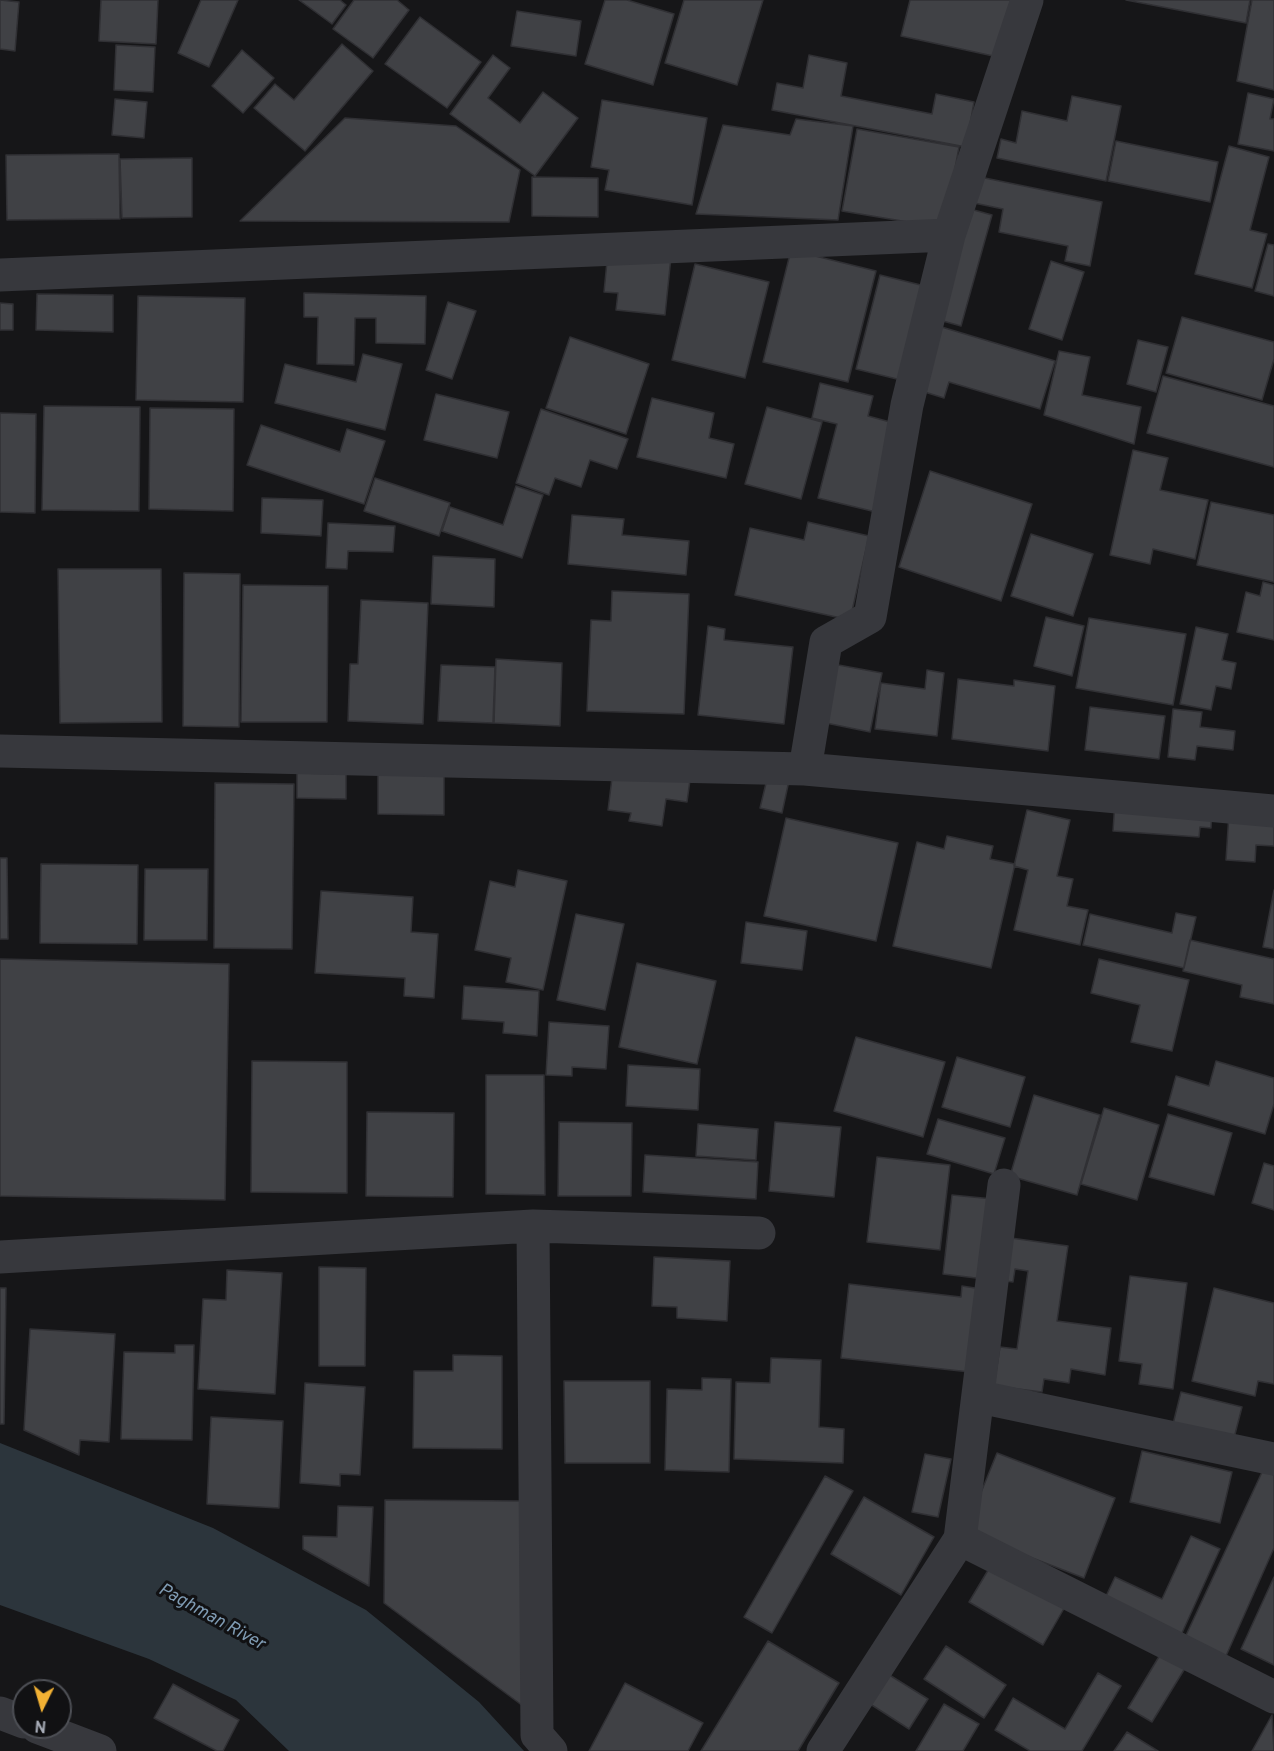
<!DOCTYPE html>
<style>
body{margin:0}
#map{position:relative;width:1274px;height:1751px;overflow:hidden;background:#161618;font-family:Overpass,sans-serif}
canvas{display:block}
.north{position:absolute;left:12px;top:1679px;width:60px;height:60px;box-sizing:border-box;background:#111113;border:2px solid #4d4f55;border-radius:50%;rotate:185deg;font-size:16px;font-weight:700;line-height:24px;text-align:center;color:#a8adb8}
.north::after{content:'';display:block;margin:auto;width:21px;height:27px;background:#f2b134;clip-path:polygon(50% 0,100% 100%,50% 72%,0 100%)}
</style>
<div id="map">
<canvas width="1274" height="1751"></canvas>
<div class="north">N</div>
</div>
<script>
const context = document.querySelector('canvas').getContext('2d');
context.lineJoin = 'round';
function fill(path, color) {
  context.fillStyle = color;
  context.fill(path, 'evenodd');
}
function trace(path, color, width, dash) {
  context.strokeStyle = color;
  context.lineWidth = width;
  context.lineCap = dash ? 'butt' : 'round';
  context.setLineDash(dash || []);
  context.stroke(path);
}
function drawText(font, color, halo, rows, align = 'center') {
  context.font = font + ' Overpass,sans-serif';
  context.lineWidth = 6;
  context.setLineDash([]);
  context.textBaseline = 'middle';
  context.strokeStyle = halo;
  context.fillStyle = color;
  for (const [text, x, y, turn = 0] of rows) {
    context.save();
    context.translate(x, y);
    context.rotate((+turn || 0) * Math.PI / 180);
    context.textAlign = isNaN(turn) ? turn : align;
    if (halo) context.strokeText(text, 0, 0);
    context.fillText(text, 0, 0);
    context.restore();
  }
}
const water = new Path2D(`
 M0,1443l213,85 153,82 113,92 45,49h-235l-53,-51 -87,-41 -149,-54z`);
const building = new Path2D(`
 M0,0l19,2 -4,49 -15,-2z
 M101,0h57l-2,44 -57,-3z
 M201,0h37l-29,67 -31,-14z
 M299,0h41l6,5 -14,19z
 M354,0h43l12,10 -36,48 -40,-29z
 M605,0h22l47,14 -21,71 -68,-21z
 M684,0h79l-26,85 -72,-22z
 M910,0h111l-14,59 -106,-23z
 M1126,0h124l-4,23z
 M1252,0h22v90l-37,-9z
 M517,11l64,10 -5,35 -65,-10z
 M420,17l61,45 -34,46 -62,-44z
 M342,44l31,27 -68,80 -51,-43 21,-24 19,16z
 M116,45l39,2 -2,45 -39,-2z
 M242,50l32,28 -31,35 -31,-27z
 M493,55l17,13 -22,30 32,25 23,-31 35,26 -43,58 -85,-62z
 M809,55l38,8 -6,33 91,18 4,-20 38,8 -8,45 -194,-37 5,-27 26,5z
 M1248,93l26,6 -4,20h4v32l-36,-7z
 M1072,96l49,10 -15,75 -109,-23 4,-19 15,4 6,-32 45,10z
 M115,99l32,3 -3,36 -32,-3z
 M602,100l105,18 -15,87 -87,-15 4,-20 -18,-3z
 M345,118l111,8 64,44 -11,52 -269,-1z
 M796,119l57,7 -15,94 -142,-6 27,-89 67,10z
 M857,129l102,18 -15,81 -102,-17z
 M1116,141l102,21 -8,40 -102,-21z
 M1229,146l40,11 -19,73 17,4 -15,54 -57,-14z
 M119,154l1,65 -113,1 -1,-65z
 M192,158v59l-70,1 -2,-59z
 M532,177l66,1v39l-66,-1z
 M980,177l122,25 -12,64 -25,-5 3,-15 -69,-14 4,-23 -29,-6z
 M963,207l29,8 -31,111 -29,-8z
 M1268,244l6,1v51l-19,-5z
 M791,250l85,21 -28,111 -85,-20z
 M608,251l63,6 -6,58 -49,-5 2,-17 -14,-1z
 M1051,261l33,11 -22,68 -33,-11z
 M695,264l74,18 -24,96 -73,-18z
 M880,275l49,12 -24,94 -49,-12z
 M304,293l122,3 -1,48 -49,-1v-25h-21l-1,47 -37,-1 1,-47h-14z
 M37,294l76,1v37l-77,-2z
 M138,296l107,2 -2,104 -107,-2z
 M448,302l28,9 -24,68 -26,-9z
 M0,303l13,1v26h-13z
 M1182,317l92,25v17l-12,41 -96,-27z
 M935,325l120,36 -15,48 -91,-27 -5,16 -29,-9z
 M570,337l79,27 -23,70 -80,-26z
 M1138,340l30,7 -12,45 -29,-8z
 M1059,351l31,6 -8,38 59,12 -7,37 -90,-29z
 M363,354l39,10 -17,66 -110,-27 10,-39 71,18z
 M1163,376l111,30v61l-127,-34z
 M820,383l53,13 -5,20 33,9 -21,88 -62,-15 19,-74 -25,-6z
 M436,394l73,18 -12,46 -73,-18z
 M652,398l62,15 -5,25 25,6 -8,34 -89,-21z
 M44,406l96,1 -1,104 -97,-1z
 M767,407l55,15 -21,77 -56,-15z
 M150,408l84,1 -1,102 -84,-2z
 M541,409l87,30 -11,30 -27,-9 -9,27 -26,-9 -6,17 -33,-12z
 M0,413l36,1 -1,99 -35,-1z
 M261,425l79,27 7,-23 38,12 -21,63 -117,-39z
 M1133,450l35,8 -8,32 48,10 -13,59 -42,-10 -3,15 -40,-9z
 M930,471l102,33 -31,97 -102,-34z
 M375,478l75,25 -11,33 -75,-25z
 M516,486l27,9 -21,63 -80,-27 8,-24 53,18z
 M262,498l61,2 -2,36 -60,-3z
 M1211,502l63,13v67l-77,-17z
 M572,515l52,4 -2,16 67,6 -3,34 -118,-11z
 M808,522l61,14 -19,84 -115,-25 15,-67 54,12z
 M328,523l67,3 -2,26 -45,-1 -1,18 -21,-1z
 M1031,534l62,20 -20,62 -62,-20z
 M433,556l62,3 -1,48 -63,-3z
 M58,569h103l1,153 -102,1z
 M184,573l56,1 -1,153 -56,-1z
 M1263,582l11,3v55l-37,-8 9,-40 14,4z
 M243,585l85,1 -1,136h-86z
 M612,591l77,3 -5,120 -97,-3 4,-91 20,1z
 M361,600l67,3 -5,121 -75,-3 2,-57h8z
 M1046,617l38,9 -12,50 -38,-10z
 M1089,618l97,16 -13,71 -97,-17z
 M708,626l17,3 -1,11 69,7 -9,77 -86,-9z
 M1196,627l32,7 -6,26 14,3 -5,26 -15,-3 -5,24 -31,-6z
 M496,659l66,4 -2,63 -66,-3z
 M833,664l49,9 -12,59 -49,-10z
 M441,665l54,2 -2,56 -55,-2z
 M927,670l17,3 -7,63 -62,-7 6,-46 44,6z
 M958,679l56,7v-6l41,6 -7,65 -96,-12z
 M1090,707l75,9 -6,43 -74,-9z
 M1173,709l29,3 -2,15 35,4 -2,19 -36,-4 -2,14 -27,-3z
 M613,770l77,10 -3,22 -21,-3 -4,27 -33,-5 2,-8 -23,-3z
 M769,771l21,5 -8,37 -22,-5z
 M297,773l49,1v25l-49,-1z
 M378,775h66v40l-66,-1z
 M215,783l79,1 -2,165 -78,-1z
 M1115,801l97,6 -1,21 -11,-1 -1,10 -86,-6z
 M1027,810l43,10 -13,56 16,3 -6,27 21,4 -8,35 -66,-15 14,-60 -14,-4z
 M1229,813l45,2v31l-18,-1 -1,17 -29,-2z
 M786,818l112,25 -22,98 -112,-25z
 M947,836l46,10 -3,13 25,5 -24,104 -98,-22 24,-104 27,7z
 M0,858h7l1,81h-8z
 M41,864l97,1 -1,79 -97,-1z
 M145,869h63l-1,71h-63z
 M518,870l49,11 -24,109 -37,-8 5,-24 -36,-8 15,-69 25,6z
 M1274,890v59l-11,-2z
 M321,891l92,6 -2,35 27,2 -4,64 -30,-2 1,-18 -90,-5z
 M1176,913l20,4 -12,51 -101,-23 7,-31 82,19z
 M576,914l48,10 -19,86 -48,-10z
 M746,922l61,9 -5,39 -61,-7z
 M1190,940l84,19v45l-34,-7 2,-12 -59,-14z
 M0,959l229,5 -4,236 -225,-4z
 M1099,959l90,21 -17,71 -41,-9 9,-37 -49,-12z
 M637,963l79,18 -19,83 -78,-17z
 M464,986l75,5 -2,45 -34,-3 1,-11 -42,-3z
 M549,1022l60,4 -3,43 -34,-2v9l-26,-1z
 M856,1037l89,25 -22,75 -89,-26z
 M957,1057l68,20 -15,50 -68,-20z
 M252,1061l95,1v131l-96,-1z
 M1216,1061l58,17v26l-9,30 -97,-29 8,-29 33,10z
 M628,1065l72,4 -2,41 -72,-4z
 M486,1075h58l1,120 -59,-1z
 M1034,1095l66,20 -23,80 -67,-19z
 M1104,1108l55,17 -22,75 -56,-16z
 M367,1112l87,1 -1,84 -87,-1z
 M1168,1114l64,19 -18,62 -65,-18z
 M938,1119l67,19 -11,36 -67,-20z
 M559,1122l73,1 -1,73h-73z
 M775,1122l66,5 -7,70 -65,-6z
 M698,1124l60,5 -2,31 -60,-4z
 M645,1155l113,7 -2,37 -113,-7z
 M877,1157l73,8 -10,85 -73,-8z
 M1264,1163l10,3v44l-22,-7z
 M952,1195l41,4 -9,80 -41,-5z
 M1004,1237l64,9 -11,75 54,7 -6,47 -34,-6 -2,14 -25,-4 -2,13 -48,-6 6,-39 17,2 11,-78 -13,-2 -2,13 -15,-2z
 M654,1257l76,4 -3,60 -50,-3v-11l-25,-1z
 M319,1267l47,1 -1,98h-46z
 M227,1270l55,3 -7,121 -77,-5 5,-90 23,1z
 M1130,1276l57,7 -14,106 -34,-5 3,-20 -23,-3z
 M849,1284l112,13 1,-11 26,4 -9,83 -138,-15z
 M0,1288h6l-2,136h-4z
 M1214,1288l60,15v81l-16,-3 -3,15 -63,-15z
 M30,1329l85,5 -6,108 -29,-2 -1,15 -55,-25z
 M175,1345h19l-2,95 -71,-1 3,-87 51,1z
 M453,1355l49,1v93l-89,-1 1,-77h39z
 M771,1358l50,2 -2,67 25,2 -1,34 -109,-4 2,-77 34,1z
 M702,1378l29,1 -2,93 -64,-2 2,-81 35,1z
 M564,1381h86v82h-85z
 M305,1383l60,4 -5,88 -20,-1v12l-40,-3z
 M1181,1392l61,15 -9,35 -61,-14z
 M211,1417l72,4 -4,87 -72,-4z
 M1142,1451l90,21 -12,51 -90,-21z
 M997,1453l118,45 -31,80 -119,-46z
 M925,1454l26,5 -13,58 -26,-5z
 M1263,1470l11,5v73l-52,117 -41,-19z
 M825,1476l28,15 -81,142 -28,-16z
 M864,1497l70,40 -33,58 -70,-41z
 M385,1500l139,1 -1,205 -139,-103z
 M338,1506l35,1 -4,79 -66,-37v-13l34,1z
 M1191,1536l29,13 -43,95 -77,-35 15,-32 47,22z
 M993,1562l73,43 -23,40 -74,-43z
 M1274,1577v88l-33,-16z
 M768,1641l71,42 -41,68h-97z
 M946,1646l60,39 -22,33 -60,-39z
 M1163,1650l24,15 -35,57 -24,-14z
 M883,1671l45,28 -19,30 -45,-29z
 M1098,1673l23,13 -39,65h-52l-35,-21 18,-32 52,31z
 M625,1683l78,40 -15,28h-99z
 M173,1684l66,36 -16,31h-6l-63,-33z
 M944,1704l35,20 -16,27h-47z
 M1272,1715l2,36h-22z
 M1127,1732l31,19h-44z`);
const minor = new Path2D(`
 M0,275l949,-40
 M0,751l805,18 469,42
 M805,769l21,-127 44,-25 37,-212 42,-170 78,-235
 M533,1226l4,509 14,16
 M0,1257l533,-31 226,7
 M980,1397l294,62
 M960,1539l314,158
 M0,1713l24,9
 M37,1727l63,24
 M823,1751l137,-212 44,-354`);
const waterNames = [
 ["Paghman River",211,1618,29]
];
fill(water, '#2c353c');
fill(building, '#404145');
trace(building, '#303034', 1.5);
trace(minor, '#37383d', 33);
drawText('italic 18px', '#7f9bb3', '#111113', waterNames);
</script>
